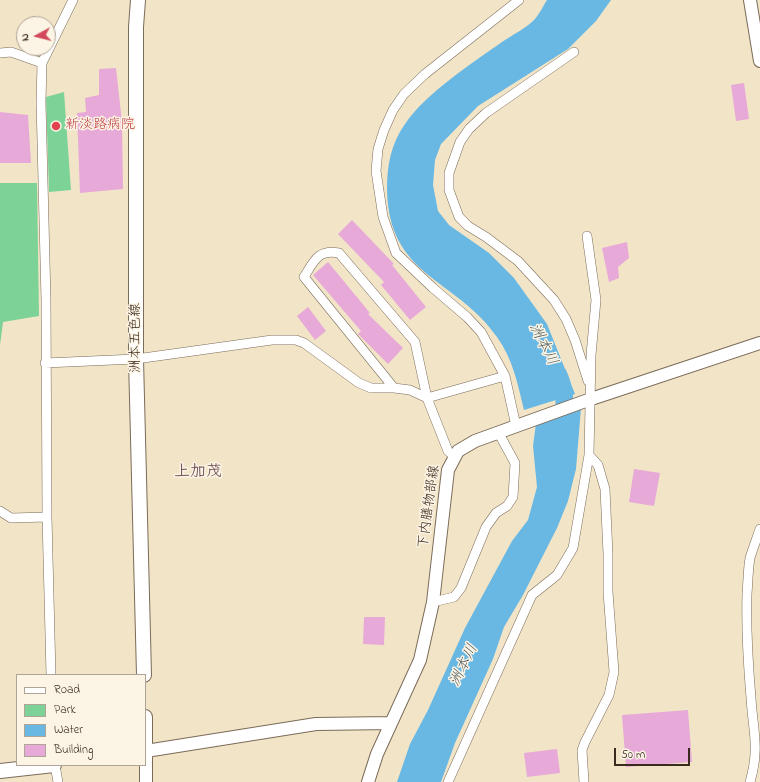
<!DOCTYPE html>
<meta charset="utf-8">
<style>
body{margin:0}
#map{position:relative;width:760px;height:782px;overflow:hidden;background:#f2e4c7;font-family:"Indie Flower",sans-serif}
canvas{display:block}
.legend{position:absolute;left:16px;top:674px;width:130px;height:92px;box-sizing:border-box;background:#fcf5e5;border:1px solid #afa495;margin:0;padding:5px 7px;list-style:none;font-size:12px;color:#3b2a1e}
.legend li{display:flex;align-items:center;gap:8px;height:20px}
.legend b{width:20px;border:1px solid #afa495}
.north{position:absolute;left:16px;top:16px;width:40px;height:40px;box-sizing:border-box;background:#fcf5e5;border:1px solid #afa495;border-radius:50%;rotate:263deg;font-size:11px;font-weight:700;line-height:16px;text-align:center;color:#3b2a1e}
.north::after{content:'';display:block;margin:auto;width:14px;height:18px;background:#d1495b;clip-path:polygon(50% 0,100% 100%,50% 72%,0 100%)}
.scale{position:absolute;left:614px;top:748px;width:76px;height:18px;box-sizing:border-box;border:2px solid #3b2a1e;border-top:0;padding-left:5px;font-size:12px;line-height:14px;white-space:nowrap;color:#3b2a1e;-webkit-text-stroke:3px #fcf5e5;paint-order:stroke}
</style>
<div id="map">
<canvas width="760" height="782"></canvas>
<ul class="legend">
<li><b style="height:5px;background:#fff"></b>Road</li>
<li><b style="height:11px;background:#7dd397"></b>Park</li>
<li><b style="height:11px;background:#69b8e3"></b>Water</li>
<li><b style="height:11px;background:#e7a9d8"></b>Building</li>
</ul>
<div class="north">N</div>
<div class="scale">50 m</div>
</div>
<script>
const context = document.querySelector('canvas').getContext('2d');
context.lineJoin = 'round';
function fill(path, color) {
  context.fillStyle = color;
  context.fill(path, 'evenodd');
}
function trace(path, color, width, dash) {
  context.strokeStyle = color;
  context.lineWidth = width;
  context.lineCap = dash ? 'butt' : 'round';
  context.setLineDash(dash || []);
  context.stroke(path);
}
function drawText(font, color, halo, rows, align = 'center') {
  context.font = font + ' "Indie Flower","Klee One",sans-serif';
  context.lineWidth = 3;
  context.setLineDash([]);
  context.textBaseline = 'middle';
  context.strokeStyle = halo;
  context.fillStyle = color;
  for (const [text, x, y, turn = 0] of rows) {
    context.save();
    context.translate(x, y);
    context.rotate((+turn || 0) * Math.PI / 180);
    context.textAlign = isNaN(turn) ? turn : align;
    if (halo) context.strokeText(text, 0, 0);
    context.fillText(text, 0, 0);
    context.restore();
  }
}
const green = new Path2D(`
 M64,92l7,98 -22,2 -3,-95z
 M0,183h37l2,133 -36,6 -3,23z`);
const water = new Path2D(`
 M547,0h64l-15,21 -28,28 -90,57 -37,38 -6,16 -2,25 5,26 11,14 40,28 25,25 33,46 28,70 -51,16c-6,-25 -11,-51 -27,-73 -41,-59 -109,-60 -110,-148 0,-24 4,-45 18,-65 21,-31 66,-60 97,-82 10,-7 23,-13 32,-22 5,-5 9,-14 13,-20z
 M581,408l-5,61 -8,32 -11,27 -34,67 -19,32 -11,32 -38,84 -14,39h-44l13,-38 18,-34 37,-82 47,-87 16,-21 9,-33 -4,-41 3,-23z`);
const river = new Path2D(`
 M558,374c7,14 8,38 6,53`);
const building = new Path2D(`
 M116,68l6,54 1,67 -43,4 -3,-80 9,-1 -1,-14 14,-3v-26z
 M744,83l5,36 -13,2 -5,-36z
 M0,112l28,3 3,48h-31z
 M352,220l42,44 -2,1 34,42 -16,13 -29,-35 3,-3 -46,-48z
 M627,242l2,16 -11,9 1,11 -10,4 -7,-34z
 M328,262l42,51 -2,1 35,34 -15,16 -30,-30 3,-3 -48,-56z
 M308,307l18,24 -11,9 -18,-24z
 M634,469l26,4 -6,33 -25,-4z
 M364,617h21l-1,28 -21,-1z
 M688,710l4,52 -66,5 -4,-52z
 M557,749l3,24 -33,4 -3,-24z`);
const street = new Path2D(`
 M574,52l-88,61 -17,16 -9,13 -11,31v17l10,27 9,9 18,11 32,24 36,39 12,19 9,21 13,41
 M0,53l11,-1 31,11
 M45,363l91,-4 136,-19h24l8,3 55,40 12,5h23l16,2 17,8 21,53 6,5
 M394,388l-90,-111c10,-16 14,-28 35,-24l76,89 12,56 78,-22
 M516,426l-11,-50 -24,-44 -14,-15 -34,-29 -37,-35 -13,-36 -7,-46 2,-22 6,-19 9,-20 11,-16 21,-20 94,-74
 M0,511l11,7 36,-1
 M433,602l21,-5 7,-9 25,-61 10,-14 11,-7 6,-9 2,-34 -17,-31
 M51,675l-4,-158 -1,-217 -5,-198 1,-39 31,-63
 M55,765l3,17
 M448,782l84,-187 25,-20 16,-27 16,-93
 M584,782l-2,-32 3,-8 24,-47 5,-23 -6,-80v-38l-3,-65 -7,-24 -9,-10 2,-100 5,-55 -9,-64
 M750,782c10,-35 3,-50 1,-84 -3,-35 -5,-69 -4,-104 1,-12 1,-25 3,-36 3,-10 7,-20 10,-29`);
const secondary = new Path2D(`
 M750,0l10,61
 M146,782v-31l170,-27 75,-1
 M368,782l9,-28 43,-94 13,-58 15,-132 10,-19 17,-10 116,-42 169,-56`);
const primary = new Path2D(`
 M138,0l-2,27v332l8,316
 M145,717v34
 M0,771l54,-6`);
const markers = [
 [56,126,5,"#e0444e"]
];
const healthNames = [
 ["新淡路病院",65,126]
];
const streetNames = [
 ["洲本五色線",137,338,-90],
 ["下内膳物部線",430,507,-82]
];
const waterNames = [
 ["洲本川",542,345,63],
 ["洲本川",465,666,-64]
];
const quarterNames = [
 ["上加茂",198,473]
];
fill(green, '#7dd397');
fill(water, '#69b8e3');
trace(river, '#69b8e3', 18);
fill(building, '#e7a9d8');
trace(street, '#7b6b59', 10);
trace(secondary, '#7b6b59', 14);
trace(primary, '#7b6b59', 16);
trace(street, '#fff', 9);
trace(secondary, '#fff', 12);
trace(primary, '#fff', 14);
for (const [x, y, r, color] of markers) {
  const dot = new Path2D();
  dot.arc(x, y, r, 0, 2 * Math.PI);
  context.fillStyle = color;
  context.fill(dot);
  trace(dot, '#fcf5e5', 1.5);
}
drawText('14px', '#be3a42', '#fcf5e5', healthNames, 'left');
drawText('14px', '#3b2a1e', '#fcf5e5', streetNames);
drawText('italic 15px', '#495559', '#fcf5e5', waterNames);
drawText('bold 16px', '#77565f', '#fcf5e5', quarterNames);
</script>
